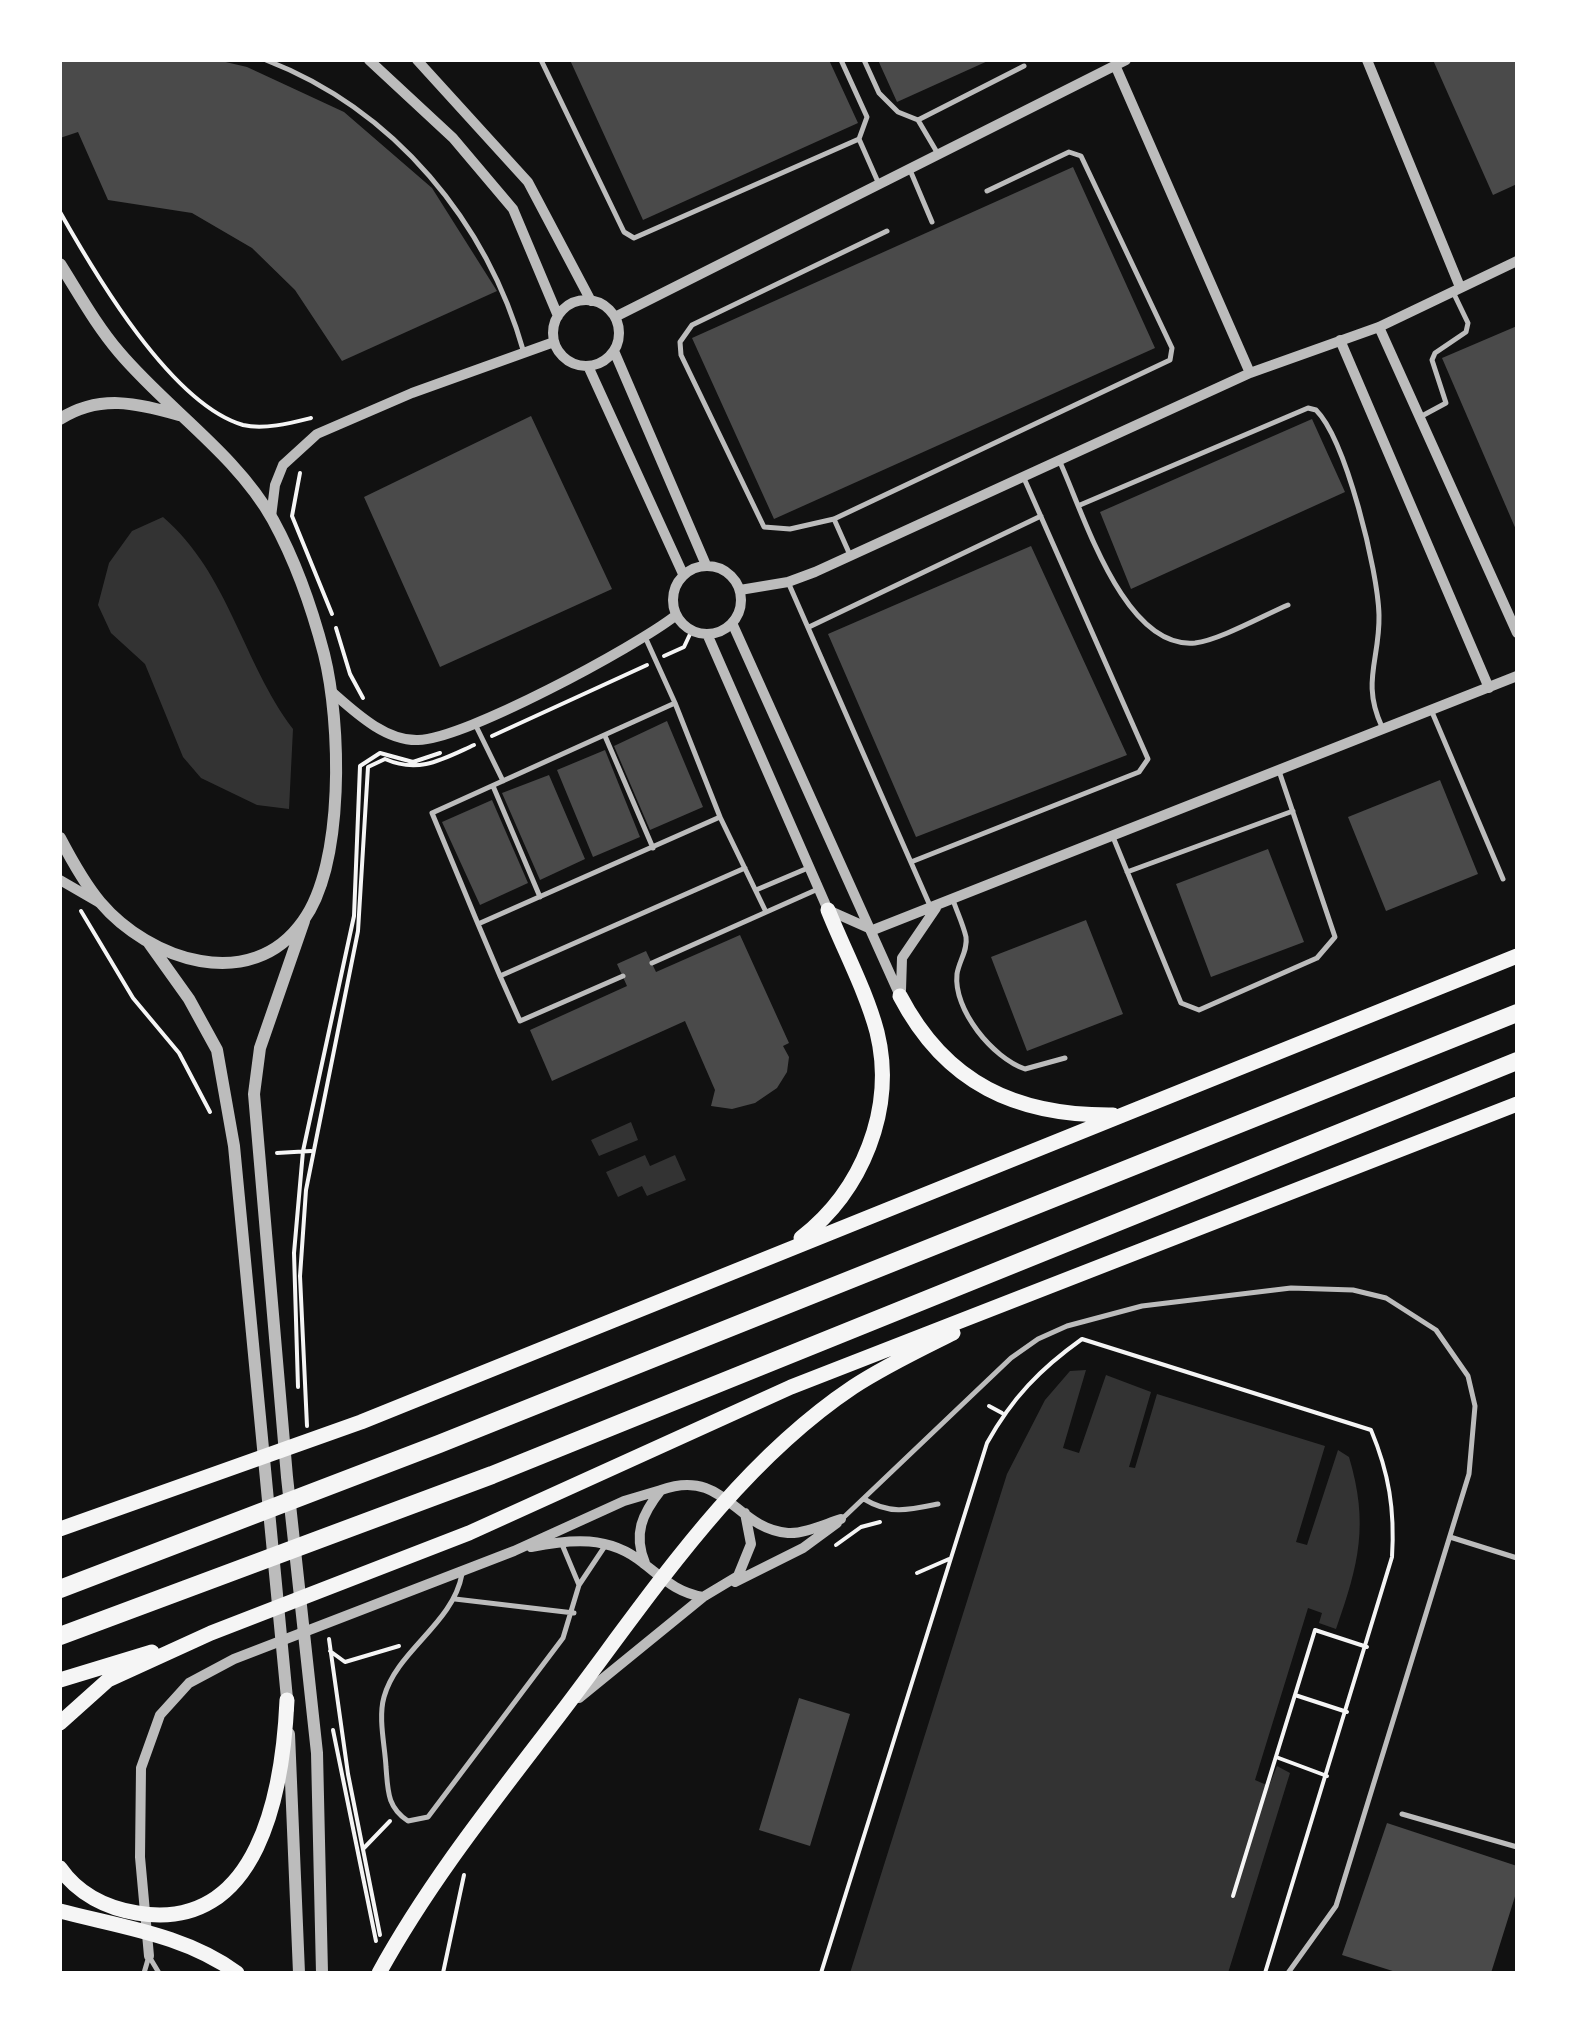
<!DOCTYPE html>
<style>
body{margin:0}
#map{position:relative;width:1577px;height:2033px;overflow:hidden;background:#111;font-family:Commissioner,sans-serif}
canvas{display:block}
.frame{position:absolute;inset:0;border:62px solid #fff;pointer-events:none}
</style>
<div id="map">
<canvas width="1577" height="2033"></canvas>
<div class="frame"></div>
</div>
<script>
const context = document.querySelector('canvas').getContext('2d');
context.lineJoin = 'round';
function fill(path, color) {
  context.fillStyle = color;
  context.fill(path, 'evenodd');
}
function trace(path, color, width, dash) {
  context.strokeStyle = color;
  context.lineWidth = width;
  context.lineCap = dash ? 'butt' : 'round';
  context.setLineDash(dash || []);
  context.stroke(path);
}
const water = new Path2D(`
 M163,517c66,57 79,144 130,212l-4,80 -32,-4 -56,-27 -18,-21 -38,-93 -34,-31 -13,-28 11,-42 23,-32z
 M631,1122l7,18 -39,16 -8,-16z
 M645,1155l5,11 25,-11 11,25 -39,16 -5,-10 -24,11 -12,-25z
 M1086,1370l-23,78 16,5 27,-78 45,17 -22,75 6,1 22,-74 168,52 -29,96 11,3 31,-95 11,7c20,67 10,107 -13,172l-17,-6 3,-10 -14,-5 -53,172 14,6 8,-20 13,7 -62,200h-378l157,-499 38,-74 25,-29z`);
const building = new Path2D(`
 M60,60h157l30,7 97,45 88,76 65,103 -155,70 -47,-71 -43,-42 -60,-35 -84,-13 -30,-68 -18,6z
 M570,60h259l29,63 -215,97z
 M878,60h112l-93,42z
 M1433,60h84v124l-24,11z
 M1073,167l82,181 -381,171 -82,-181z
 M1517,326v206l-75,-174z
 M531,416l81,173 -172,78 -76,-170z
 M1312,419l33,73 -214,97 -31,-77z
 M1031,546l96,209 -211,82 -88,-203z
 M667,721l36,86 -53,23 -36,-84z
 M605,750l35,87 -47,20 -36,-87z
 M549,775l36,84 -45,21 -38,-87z
 M1440,780l38,94 -92,37 -38,-94z
 M492,800l36,83 -48,22 -38,-83z
 M1268,849l36,93 -93,35 -35,-93z
 M1086,920l37,94 -96,37 -36,-94z
 M740,935l49,108 -6,3 6,11 -2,15 -10,16 -22,15 -23,6 -21,-3 4,-16 -30,-69 -133,60 -22,-51 97,-44 -10,-22 29,-13 10,21z
 M799,1698l51,16 -40,132 -51,-16z
 M1387,1823l130,43v24l-26,83h-92l-57,-18z`);
const path = new Path2D(`
 M60,212c35,62 111,192 183,213 21,5 48,-2 68,-7
 M300,473l-8,43 40,98
 M336,628l14,46 13,24
 M664,656l20,-9 7,-15
 M492,736l155,-71
 M81,911l52,87 46,55 31,59
 M277,1153l34,-2
 M298,1387l-4,-134 9,-102 51,-235 6,-150 20,-13 33,9 27,-9
 M989,1406l13,7
 M307,1426l-7,-150 6,-86 52,-259 10,-164 17,-8c34,15 58,0 89,-14
 M836,1545l25,-18 19,-5
 M917,1573l32,-14
 M329,1639l19,135 32,161
 M330,1651l15,11 54,-16
 M1295,1695l52,17
 M333,1730l43,211
 M1276,1757l51,19
 M363,1849l27,-28
 M1233,1896l82,-266 52,17
 M443,1973l21,-98
 M821,1973l166,-530c25,-45 53,-74 95,-104l289,91c18,43 24,80 21,127l-127,416`);
const service = new Path2D(`
 M266,60c129,50 221,162 258,293
 M541,60l83,172 10,6 225,-99 8,-22 -26,-57
 M864,60l15,33 19,19 20,8 20,34
 M918,120l106,-54
 M859,139l19,43
 M910,170l22,52
 M887,231l-195,94 -12,17 1,13 83,172 26,2 44,-10 336,-159 2,-12 -91,-192 -12,-4 -82,39
 M1420,417l26,-14 -14,-43 3,-7 31,-21 2,-9 -14,-29
 M1059,460c24,51 64,190 136,183 25,-3 69,-28 93,-38
 M1080,505l228,-97 8,2c30,30 62,161 63,205 1,45 -18,67 3,112
 M834,519l16,36
 M788,582l143,326
 M809,627l232,-111
 M646,639l29,64
 M675,703l45,114 -242,107 -46,-111z
 M1432,712l71,167
 M476,726l27,55
 M605,736l48,112
 M493,786l47,111
 M720,817l46,95
 M1113,837l68,166 18,7 118,-52 18,-21 -56,-166
 M911,862l228,-90 9,-13 -125,-283
 M1127,872l166,-61
 M756,890l52,-22
 M953,900c4,12 10,24 13,37 2,13 -7,24 -9,37 -4,36 36,84 68,95l40,-11
 M478,924l22,52
 M652,963l166,-74
 M623,976l-103,45 -20,-45 245,-108
 M864,1499c26,16 45,11 74,5
 M843,1518l168,-160 27,-19 29,-13 75,-20 149,-18 62,2 33,8 50,32 32,46 7,30 -6,68 -133,432 -48,67
 M1450,1537l67,21
 M561,1542l18,43
 M462,1574c-9,50 -65,76 -78,123 -6,21 1,49 2,70 2,24 1,40 22,54l20,-4 135,-179 16,-53 26,-39
 M455,1599l119,14
 M1402,1814l115,33
 M150,1958l9,15
 M144,1973l5,-17`);
const minor = new Path2D(`
 M369,60l84,78 60,71 45,107
 M417,60l111,122 63,119
 M1367,60l93,227
 M1115,65l135,308
 M553 333a33 33 0 1 1 66 0a33 33 0 1 1-66 0Z
 M615,317l511,-257
 M1379,327l138,306
 M1340,340l149,348
 M614,351l92,214
 M588,366l95,208
 M271,517l4,-32 8,-20 34,-31 95,-41 142,-51
 M673 600a34 34 0 1 1 68 0a34 34 0 1 1-68 0Z
 M740,590l48,-8 27,-10 435,-199 129,-46 138,-66
 M733,625l167,371
 M708,636l120,274 45,20 644,-254
 M332,692c23,20 53,49 86,48 47,-1 217,-93 257,-124
 M60,880l38,22
 M901,990l1,-32 34,-50
 M531,1547c40,-8 78,-12 112,16 21,16 33,29 60,34
 M645,1563c-12,-29 -3,-49 16,-73 64,-23 74,39 127,43 16,1 37,-9 53,-14
 M735,1582l68,-34 34,-25
 M579,1698l124,-101 35,-21 13,-32 -6,-31
 M149,1956l-9,-99 1,-89 19,-53 29,-32 45,-24 280,-108 110,-50 37,-11`);
const tertiary = new Path2D(`
 M60,264c19,30 36,61 59,88 48,57 117,102 154,168 23,42 39,88 51,134 17,68 21,209 -21,267 -52,74 -154,39 -203,-19 -16,-19 -29,-43 -40,-64
 M60,419c40,-25 76,-16 119,-4
 M304,921l-44,127 -6,46 33,383 30,276 5,220
 M149,943l40,56 28,51 17,96 54,563
 M289,1734l10,239`);
const trunk = new Path2D(`
 M900,996c46,88 117,120 213,119
 M801,1238c61,-47 95,-129 76,-206 -11,-41 -33,-82 -49,-122
 M60,1529l301,-107 1156,-466
 M60,1680l92,-28
 M60,1723l48,-43 103,-47 258,-100 322,-146 726,-283
 M60,1868c18,26 47,40 77,45 123,21 146,-125 150,-213
 M60,1911c61,16 125,24 177,62
 M379,1973c51,-93 118,-176 182,-260 87,-114 171,-245 292,-326 32,-21 66,-37 100,-54`);
const motorway = new Path2D(`
 M60,1589l379,-145 1078,-431
 M60,1636l432,-161 1025,-414`);
fill(water, '#333');
fill(building, '#4a4a4a');
trace(path, '#f5f5f5', 4);
trace(service, '#bcbcbc', 5);
trace(minor, '#bcbcbc', 10);
trace(tertiary, '#bcbcbc', 12);
trace(trunk, '#f5f5f5', 15);
trace(motorway, '#f5f5f5', 18);
</script>
